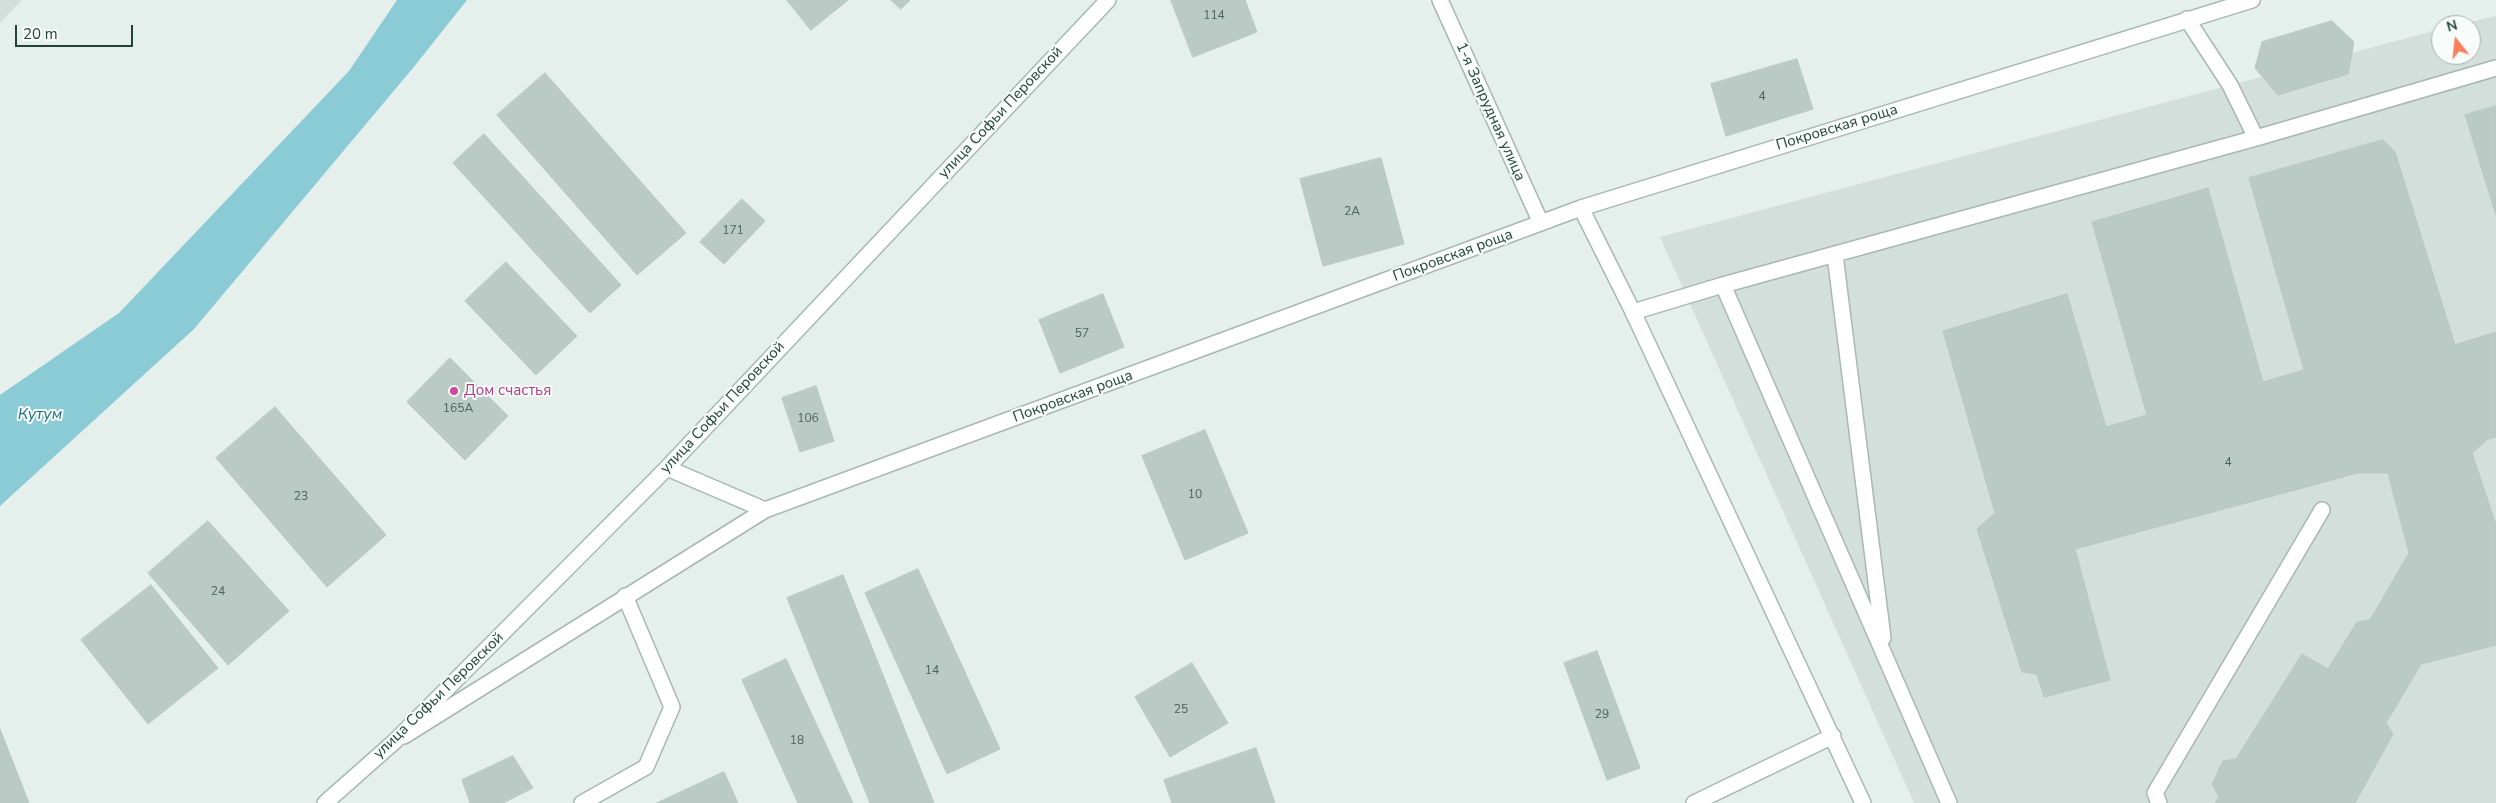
<!DOCTYPE html>
<meta charset="utf-8">
<style>
body{margin:0}
#map{position:relative;width:2496px;height:803px;overflow:hidden;background:#e5efeb;font-family:"Nunito Sans",sans-serif}
canvas{display:block}
.north{position:absolute;left:2431px;top:15px;width:50px;height:50px;box-sizing:border-box;background:#f7fbf9;border:1px solid #a2b1ad;border-radius:50%;rotate:344deg;font-size:14px;font-weight:700;line-height:20px;text-align:center;color:#23433a}
.north::after{content:'';display:block;margin:auto;width:18px;height:22px;background:#f8805a;clip-path:polygon(50% 0,100% 100%,50% 72%,0 100%)}
.scale{position:absolute;left:15px;top:25px;width:118px;height:22px;box-sizing:border-box;border:2px solid #23433a;border-top:0;padding-left:6px;font-size:15px;line-height:18px;white-space:nowrap;color:#23433a;-webkit-text-stroke:4px #f7fbf9;paint-order:stroke}
</style>
<div id="map">
<canvas width="2496" height="803"></canvas>
<div class="north">N</div>
<div class="scale">20 m</div>
</div>
<script>
const context = document.querySelector('canvas').getContext('2d');
context.lineJoin = 'round';
function fill(path, color) {
  context.fillStyle = color;
  context.fill(path, 'evenodd');
}
function trace(path, color, width, dash) {
  context.strokeStyle = color;
  context.lineWidth = width;
  context.lineCap = dash ? 'butt' : 'round';
  context.setLineDash(dash || []);
  context.stroke(path);
}
function drawText(font, color, halo, rows, align = 'center') {
  context.font = font + ' "Nunito Sans",sans-serif';
  context.lineWidth = 4;
  context.setLineDash([]);
  context.textBaseline = 'middle';
  context.strokeStyle = halo;
  context.fillStyle = color;
  for (const [text, x, y, turn = 0] of rows) {
    context.save();
    context.translate(x, y);
    context.rotate((+turn || 0) * Math.PI / 180);
    context.textAlign = isNaN(turn) ? turn : align;
    if (halo) context.strokeText(text, 0, 0);
    context.fillText(text, 0, 0);
    context.restore();
  }
}
const built = new Path2D(`
 M0,0h22l-22,23z
 M2496,16v787h-582l-254,-566 781,-208v26h30v-30h-13z`);
const water = new Path2D(`
 M397,0h70l-54,68 -219,261 -194,177v-111l119,-82 230,-242z`);
const building = new Path2D(`
 M787,0h61l-37,30z
 M891,0h19l-9,9z
 M1171,0h74l12,32 -64,25z
 M2332,21l22,21 -6,32 -70,21 -23,-27 7,-26z
 M1797,59l16,50 -87,27 -15,-52z
 M545,73l141,160 -49,42 -140,-160z
 M2496,106v109l-31,-100z
 M484,134l137,151 -31,28 -137,-150z
 M2383,140l12,12 60,193 41,-13v105l-8,2 -16,14 24,72v120l-75,19 -35,59 7,11 -38,69h-140l4,-6 -7,-13 11,-23 13,-2 66,-105 26,15 29,-47 13,-2 39,-67 -21,-80h-30l-283,76 35,131 -66,17 -7,-23 -15,-2 -45,-143 18,-16 -52,-182 124,-37 39,133 41,-12 -55,-193 116,-34 55,194 41,-12 -55,-192z
 M1381,158l23,86 -81,22 -23,-87z
 M742,199l23,22 -41,43 -24,-22z
 M506,262l71,74 -41,39 -71,-74z
 M1103,294l21,53 -64,26 -21,-53z
 M450,358l58,58 -43,44 -58,-58z
 M816,386l18,55 -34,11 -18,-54z
 M275,407l111,128 -59,52 -111,-129z
 M1205,430l43,103 -63,27 -43,-104z
 M208,521l81,90 -61,54 -80,-92z
 M918,569l82,180 -53,25 -82,-181z
 M843,575l91,228h-64l-83,-205z
 M151,585l67,83 -70,56 -67,-84z
 M1597,651l43,117 -33,12 -43,-117z
 M786,659l67,144h-55l-56,-123z
 M1192,663l36,60 -58,34 -35,-60z
 M0,729l29,74h-29z
 M1256,748l19,55h-103l-8,-23z
 M513,756l20,32 -30,15h-33l-8,-23z
 M724,772l14,31h-81z`);
const lane = new Path2D(`
 M2187,19l43,66 26,53 240,-70
 M1835,255l48,383
 M1723,285l533,-147
 M1633,312l90,-27 226,518
 M582,803l64,-36 26,-60 -47,-111
 M2159,803l-4,-10 167,-283`);
const street = new Path2D(`
 M1440,0l101,223
 M1581,208l52,104 230,491
 M667,468l98,42 816,-302 671,-208
 M404,736l361,-226
 M1694,803l139,-67`);
const secondary = new Path2D(`
 M325,803l69,-61 273,-274 441,-468`);
const markers = [
 [454,391,5,"#d1479c"]
];
const numberNames = [
 ["114",1214,16],
 ["4",1762,97],
 ["2А",1352,212],
 ["171",733,231],
 ["57",1082,334],
 ["165А",458,409],
 ["106",808,419],
 ["4",2228,463],
 ["10",1195,495],
 ["23",301,497],
 ["24",218,592],
 ["14",932,671],
 ["25",1181,710],
 ["29",1602,715],
 ["18",797,741]
];
const streetNames = [
 ["1-я Запрудная улица",1490,112,66],
 ["улица Софьи Перовской",1001,113,-47],
 ["Покровская роща",1837,128,-17],
 ["Покровская роща",1453,256,-20],
 ["Покровская роща",1073,397,-20],
 ["улица Софьи Перовской",723,408,-47],
 ["улица Софьи Перовской",439,696,-44]
];
const hotelNames = [
 ["Дом счастья",464,391]
];
const waterNames = [
 ["Кутум",40,415]
];
fill(built, '#d3dfda');
fill(water, '#8bcbd6');
fill(building, '#bacac4');
trace(building, '#b7c9c2', 1);
trace(lane, '#a7b8b2', 18);
trace(street, '#a7b8b2', 18);
trace(secondary, '#a3bbb3', 18);
trace(lane, '#fff', 15);
trace(street, '#fff', 15);
trace(secondary, '#fff', 15);
for (const [x, y, r, color] of markers) {
  const dot = new Path2D();
  dot.arc(x, y, r, 0, 2 * Math.PI);
  context.fillStyle = color;
  context.fill(dot);
  trace(dot, '#f7fbf9', 2);
}
drawText('12px', '#49655c', null, numberNames);
drawText('15px', '#23433a', '#f7fbf9', streetNames);
drawText('15px', '#b23c85', '#f7fbf9', hotelNames, 'left');
drawText('italic 16px', '#197283', '#f7fbf9', waterNames);
</script>
